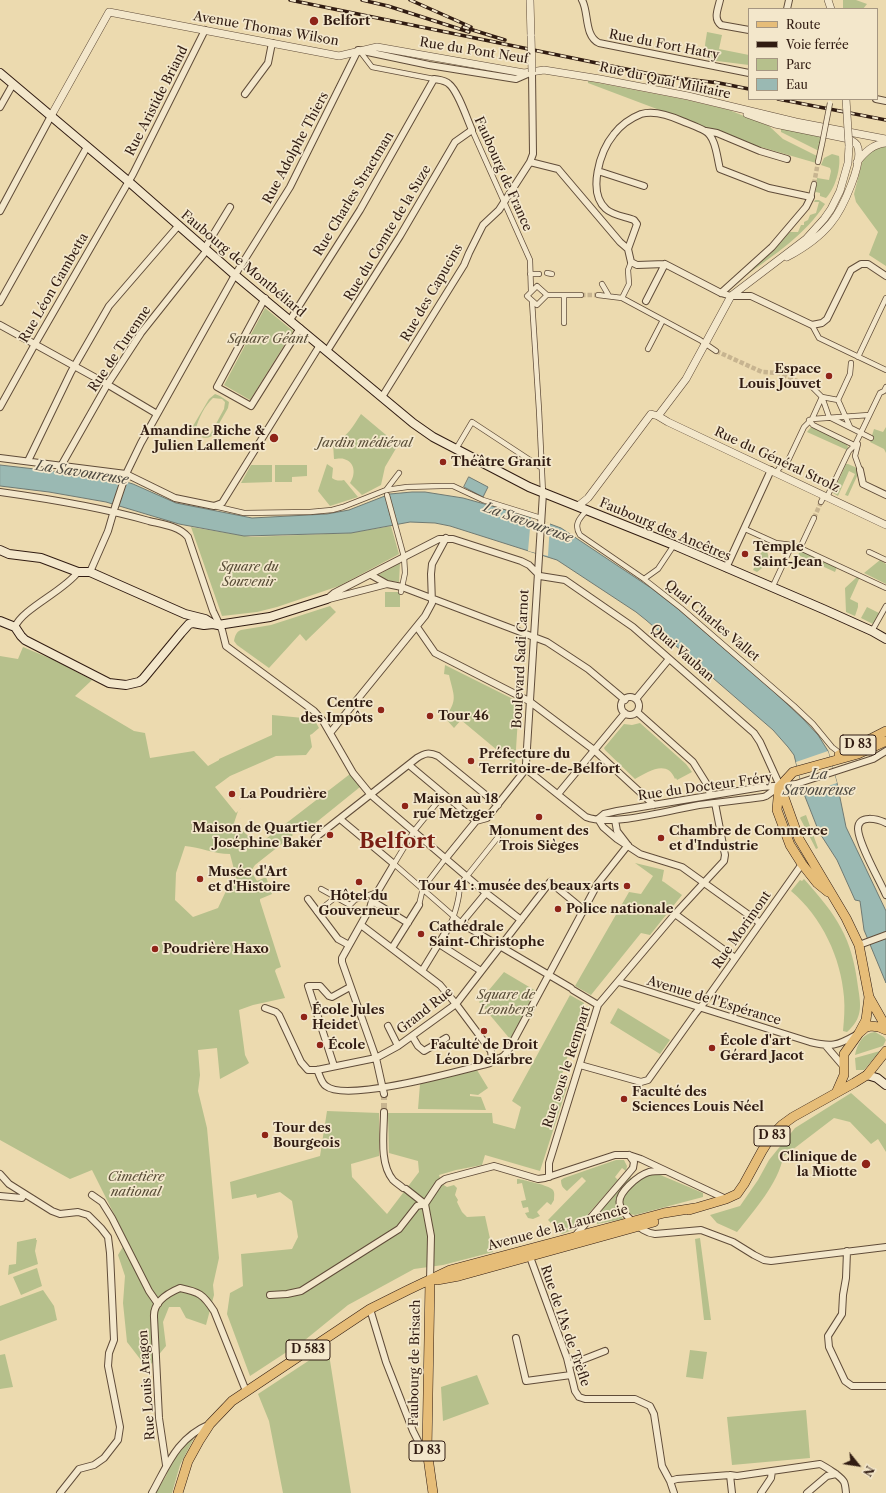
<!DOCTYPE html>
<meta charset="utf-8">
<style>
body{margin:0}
#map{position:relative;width:886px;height:1493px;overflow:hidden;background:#ecdaaf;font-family:"Libre Caslon Text",serif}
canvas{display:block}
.legend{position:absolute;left:748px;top:8px;width:130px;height:92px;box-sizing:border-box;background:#f3e7cb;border:1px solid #a59681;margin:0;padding:5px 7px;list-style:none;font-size:12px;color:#311c12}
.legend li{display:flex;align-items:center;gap:8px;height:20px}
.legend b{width:20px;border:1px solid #a59681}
.north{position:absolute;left:838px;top:1445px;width:40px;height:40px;-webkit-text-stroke:3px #f3e7cb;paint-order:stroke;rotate:120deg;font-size:11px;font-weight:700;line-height:16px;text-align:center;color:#311c12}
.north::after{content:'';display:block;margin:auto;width:14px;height:18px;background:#311c12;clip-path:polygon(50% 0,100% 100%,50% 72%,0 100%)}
</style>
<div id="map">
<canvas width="886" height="1493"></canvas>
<ul class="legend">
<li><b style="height:5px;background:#e6bd78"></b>Route</li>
<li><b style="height:5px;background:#311c12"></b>Voie ferrée</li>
<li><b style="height:11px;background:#b6c08c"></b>Parc</li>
<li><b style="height:11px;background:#9ab9b3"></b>Eau</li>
</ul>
<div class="north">N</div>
</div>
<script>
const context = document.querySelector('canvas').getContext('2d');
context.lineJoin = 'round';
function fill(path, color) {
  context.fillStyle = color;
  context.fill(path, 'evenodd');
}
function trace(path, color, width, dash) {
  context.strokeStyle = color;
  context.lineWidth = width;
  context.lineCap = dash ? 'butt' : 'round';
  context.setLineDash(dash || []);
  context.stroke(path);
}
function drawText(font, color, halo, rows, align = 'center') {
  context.font = font + ' "Libre Caslon Text",serif';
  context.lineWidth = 3.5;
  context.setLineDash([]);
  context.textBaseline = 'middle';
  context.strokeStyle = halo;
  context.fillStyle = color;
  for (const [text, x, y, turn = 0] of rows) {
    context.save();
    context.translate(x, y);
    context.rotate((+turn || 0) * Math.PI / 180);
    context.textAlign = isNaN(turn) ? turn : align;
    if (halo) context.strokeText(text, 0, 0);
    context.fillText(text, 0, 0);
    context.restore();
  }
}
const green = new Path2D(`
 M843,0h13l11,4 -4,5h-20z
 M707,32l15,3 -3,14 30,6v10l-40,-5c-7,-8 -3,-19 -2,-28z
 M588,81l99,19 42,10 40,16 14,13 34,17 -1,7 -69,-20 -159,-60z
 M781,128l41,9 -3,14 -38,-19z
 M886,146v120l-17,-11 9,-23 -22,-30 -2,-8 9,-35 8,-8z
 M832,154l7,2c2,12 -4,33 -13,42l-6,-2v-3l-4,-1 -1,1 2,-15 12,2 2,-9 -1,-3 -9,-3 3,-7z
 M815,200h4l6,4c-19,30 -51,51 -80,72l-1,-1 27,-22 19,-21h8l3,-7h3v-3l4,-2 2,-5 6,-2 3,-11h-5z
 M265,308l28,23 -43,69 -26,-15z
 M215,394l5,2 9,6 -1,6 -16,28c-8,4 -13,1 -18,-5l-1,-5 16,-27zM213,398l9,1 3,3 -1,7 -13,24 -4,3h-6l-5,-7c2,-10 9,-24 17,-31z
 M361,414l37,31 -13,22 -4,18 -19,10 -12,-12c6,-9 5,-21 -6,-24 -3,-1 -8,0 -10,0l-1,-16c14,-5 20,-17 28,-29z
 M811,427l35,16 2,4 -1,3 -40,-18z
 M886,427v26l-2,-4 -14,-7 4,-13 9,3z
 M327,464l6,4 -1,10c4,3 8,3 12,2l14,17 -28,9 -12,-15z
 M846,464h2l9,4 1,6 -10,22 -3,-1 10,-21 -6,-3 -11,25 -5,-3z
 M251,465h21v17l-31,1z
 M275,465h32v11l-15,1v5h-17z
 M391,526l8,28 -60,32 -62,21 -20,5 -35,4 -31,-89 60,10 100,-4z
 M765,544l5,18 -13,10 -4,-2z
 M801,549l36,18 -2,5 -37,-17z
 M880,560l6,4v20l-22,-11z
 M400,563l-1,19 -16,-2 -5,-5z
 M858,576l2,1 -1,2 -9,20 8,4v4l-3,9 -9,-4 -1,-24z
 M385,592h15v15h-15z
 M330,606l6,6 -30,29 -6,-7 -31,34 -32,-23 -3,-4c1,-5 2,-9 7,-11l30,-5z
 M867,607l12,6 -6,11 -12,-6z
 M23,647l31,13 38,20 -17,16 59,35 11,2 5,25 44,-7 14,15 11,-6v-1l53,-24v-20l42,4 5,9 -7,6 -2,1 2,12 -6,8 -30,1 -46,20 -15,11 21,26 6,-6 -4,4 -4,12 24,22 92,-71 10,13 -52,42 -4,-8 -14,11 3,3 -38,30 -4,6 6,10 9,-4 6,17 -12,5v2l21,66 -5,2 -1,2 10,27 -32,7 -14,5 6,45 4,8 -3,2 -26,14 -3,-31 -19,2 2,25 -2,16 9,37 12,130 -6,27 1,10 -8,30 -20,-7 -6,-11h-11l-6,15 3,24 -15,18h-7l-17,-22 -4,-39 2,-27 -7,-21 6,-10 4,-3 -36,-72 -22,9 -70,-39v-484l18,3zM185,846c15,1 29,8 45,8l7,27 -11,10 -8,17 -25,9 -18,-17 1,-27z
 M445,665l74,37 -4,63 -54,-45 -7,8 -9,-10c13,-19 9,-21 4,-43l-5,-1z
 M640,723l46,41 6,8 -15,8 -1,-2 -1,1c-8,-20 -27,-7 -40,0l-30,-29 -1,-2 20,-24 8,1z
 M806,815l12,33 -2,1 -16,-31 1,-1z
 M635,863l29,7 -2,11 2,1 18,13 -32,40 -9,-2 -50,62 -16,-9 54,-94 12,2 12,-18z
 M804,879c33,37 48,58 54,108 3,19 5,31 -11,45l-4,-1c1,-11 2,-23 1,-34 -3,-39 -22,-80 -53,-106l9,-11 2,1z
 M504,972l32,19 -26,48 -31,-37z
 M570,995l14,8 -24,78 7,6 -27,84 -55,-16 -3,10 -26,5 -17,5 3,9 5,3 7,-2 3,3 -2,7 3,5 -1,2 5,10 5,5 18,-1 8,36 -50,13 -29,4 -66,36 -43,35 -55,36 -23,-62 3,-21 13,-7 -2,-32 51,-5 6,-12 -6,-36 -12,-9 -23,6 -1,-4 -24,5 -2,-17 90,-26 7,-45 52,2v43l-28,8 1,13 35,37 32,-42 -1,-11 -29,-8 -1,-40h104l1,10 22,6 6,-22 -9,-6z
 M618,1008l52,32 -10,14 -50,-31z
 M875,1032l9,5 2,3 -3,6 -28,9c2,-11 8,-22 20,-23z
 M880,1051l-16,19h-8l-1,-12z
 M477,1070l11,18 -10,7 -8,-1v2l11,1 5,13 -68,-1 2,-25z
 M851,1093l35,31v28l-8,-13 -7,5 -21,-22 -16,-4 -51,39c-4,25 -30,55 -46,75l-20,-9 -7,-8 30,-9 18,-26 11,-20 26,-32z
 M616,1160h8l3,6 -1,5 -4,-3 -7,9 3,3 -43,49 -13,5 -14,-14 38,-39 -4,-4 -15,14c-4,-3 -6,-5 -6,-11l3,-2z
 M658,1174l45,19v4l-68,18 -6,-1 -7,-10c4,-17 19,-29 36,-30z
 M630,1177l2,2c-16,17 -20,18 -9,40l-26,5 -2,-4 12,-17z
 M517,1179h2c7,2 30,6 34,11 2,3 1,6 1,10l-3,5 -4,-3 -10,10 3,4 -7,3 -5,-1 -3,-5 4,-1 -1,-5 -5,1 -2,-7 5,-1 -4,-17 -5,1z
 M36,1238v2h1l-2,11 3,13 -30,11 1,-10 7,-1 1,-22z
 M700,1238l11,82h-7l-9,-81z
 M37,1268l5,18 -21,9 -8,-18z
 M43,1290l11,16 3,14 -57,21v-35z
 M328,1348l23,145h-68l-14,-72 -11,-27z
 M690,1350l17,2 -4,27 -17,-2z
 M5,1354l8,33 -13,2v-34z
 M477,1375l12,29 -46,17 -2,-34z
 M806,1410l4,48 -78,7 -5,-48z
 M194,1438l-14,27 -8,28h-17l11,-17 4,-12 18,-24z`);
const water = new Path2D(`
 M0,465l113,13 20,6 43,19 76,15 75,-4 22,-4 41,-16 22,-2h13l38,6 68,19 30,11 90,60 27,21 93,80 32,30 15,16 10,16 9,32 9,44 40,84v72l-22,-53 -4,-29 -5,-1 -18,-40 -18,-28 -15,-38 -10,-39 -6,-8 -15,-17 -127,-110 -10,-8 -79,-52 -107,-34 -15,-3 -25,-1 -59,11 -107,3 -65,-12 -73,-22 -57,-10 -49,-6z
 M469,477l19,10 -5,10 -19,-10z`);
const pier = new Path2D(`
 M531,517l19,6 -2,33 -20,-5z
 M828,751l9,32 -33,11 -8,-32z`);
const pedestrianTunnel = new Path2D(`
 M814,184l4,-22
 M581,295h17
 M716,351l46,21 17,1 34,15
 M814,518l7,-16`);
const minorTunnel = new Path2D(`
 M384,1094v18`);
const pedestrian = new Path2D(`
 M359,50l13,17 62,12
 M472,130l58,130 1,31
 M818,162l4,-18
 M811,197l3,-13
 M547,273l5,1
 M530,274h9
 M602,284l7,12
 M537,286l10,9 -10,10 -10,-9z
 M547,295h34
 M564,295v28
 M598,295l24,3 78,42 16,11
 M622,298l7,-14 -1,-14 3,-8
 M532,301l7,109 4,83
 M812,325l7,13 67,32
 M648,349l15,-29
 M858,357l28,-59
 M813,388l9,9 16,3 12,-26 1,-11
 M838,400l12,27
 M812,419l57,-4
 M809,420l4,5 43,21
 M858,444l-3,12 5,14
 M456,449l16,-27 70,46
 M776,473l4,-6 6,-2 18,-38 8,-8 10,-22 7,20 42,21
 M386,490l13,-17
 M387,495l17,62 1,16 -4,19
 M827,497l22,-46 6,-6 25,-52 4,-2 2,-4
 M821,502l3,-6
 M214,506l30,7 66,-1 22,-2 11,-3 43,-17 21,-3 34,-1h12l30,14 58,18
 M587,510c-7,8 -14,14 -7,25l64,44 37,29 113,98 19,18 19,23 9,7
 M745,529l31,14 16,2 8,3 14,-30
 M800,548l86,40
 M869,552l17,8
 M644,579l14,-10 16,-24
 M772,588l20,-43
 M872,631l14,-25
 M444,794l-30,37 -20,33 65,57 3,1
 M321,889l29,16 5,-5 22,-8
 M419,905l4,-17 23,-30
 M317,912l19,-15
 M450,925c4,-8 11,-31 9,-39l39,-49`);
const minor = new Path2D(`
 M582,0c7,12 2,36 17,43l150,30
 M720,0c-2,9 -7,19 1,25l28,5
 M787,9l2,-9
 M245,94l23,-31 4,-20
 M876,99l10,2
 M0,107l13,-23
 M706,131l11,2 43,18 27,8
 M530,162l28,7 62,73 8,7
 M598,171l46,15
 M0,211l51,-95
 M205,248l25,-41
 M628,249l9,-25 -3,-4c-8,-3 -22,-5 -28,-11 -19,-17 -6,-58 8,-75 7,-9 17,-16 27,-20 13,-4 30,2 41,7 7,3 16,6 23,10 11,6 12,27 15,38l49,19 42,9 -5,10 -34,40 -51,46
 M628,249l3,13 6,3 28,-1 56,29 10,3h20l61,29 10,-2 5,-4 24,-49 10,-6h7l18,12
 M265,298l-48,89 34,19 49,-78
 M646,301l19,-37
 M0,302l87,-155
 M290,320l70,-110 74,-131c5,1 11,1 15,5 9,7 18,35 23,46l-17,12 -55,94 -73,115
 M0,325l105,58 52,31
 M0,407l35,-63 98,-170 72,-144
 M0,458l126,16 49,24 39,8 8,-3 98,-158
 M28,461l43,-89 38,-66 70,-81
 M61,466l46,-81 34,-52 66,-83
 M860,470l3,14 23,11
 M0,492c50,7 100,15 149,29 12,3 30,5 39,16l25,74 9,19 4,16 88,65 9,10 30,52 18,22 115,98 35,27
 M726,568l45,-98
 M90,572l18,-41 7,-24 11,-33 15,-31 94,-168 55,-88 68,-137 71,15 87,14 16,-7 1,82 -3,8 -31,48 -16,15 -14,28 -5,12 -82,132
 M371,575l16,9 15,3 145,55 41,27 37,31
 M327,599l7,-6 105,-54h14l68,22 8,4 11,11 25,4 68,47 121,106 6,9 20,44
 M329,599l58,-15
 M15,627c7,-18 49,-36 63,-55
 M417,627l18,26 94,48 65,49 60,55
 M621 706a9 9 0 1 1 18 0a9 9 0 1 1-18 0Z
 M636,699l33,-40
 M637,712l56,50 15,24 2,9
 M330,733l95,-117 7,-13 -1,-29 1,-10 14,-26
 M409,765l67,56
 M526,769v-5l17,-271
 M526,769l60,48c26,10 84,-7 113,-12 21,-3 43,-5 64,-8l3,-1 14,-10
 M558,794l67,-81
 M340,819l54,45 -22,37 -2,7 -28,50v4l34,96 8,36
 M598,819l6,-5 13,-3 145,-24 34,-3 77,-25 13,-8
 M598,819l5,8 14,12 23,15 42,13 78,56
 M615,820l2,11 10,13
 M476,821l11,-3 39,-49
 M886,823c-8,-4 -28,-9 -28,6 1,16 21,50 28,66
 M315,838l102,-80c8,-5 12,-6 21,-2l60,49
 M446,858l30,-37
 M486,893l-24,29 2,3 107,63
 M308,899l30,40 11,6
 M372,901l36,22
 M675,914l60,44
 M361,925l79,60 16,19 35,47 1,8
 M439,944l42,27
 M859,945l27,-10
 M392,948l27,-43
 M422,971l28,-46
 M619,982l191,60c21,5 27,4 46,-7
 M573,990l25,15
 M265,1008l11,4 3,3 22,47 7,8h9l59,-12 22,-12 58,-42 94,-122 35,29
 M388,1026l10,20
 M412,1036l6,10 6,5 22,-13
 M826,1046l18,21
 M492,1059c9,0 12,-2 17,-10l89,-166 30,-38
 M580,1065l61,17 7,-2 47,-66 8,-10 99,-140
 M334,1066l-26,-80h12l9,10 3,1 18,-10
 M317,1070c3,5 4,13 9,16 20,17 136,-16 164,-23l2,-4
 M384,1112c0,21 -5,51 9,68 3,3 7,5 10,8
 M664,1171c-4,0 -11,0 -15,1 -10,3 -33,21 -29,33 2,7 8,12 13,17 7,6 13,11 22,12l46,-4 32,12 21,13 10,5 7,1 115,-14
 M0,1174l9,10 43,27 8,3 18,-2 10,3 13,13 7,9 2,16 4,87 -5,13 -1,13 12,61 -2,13 -14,18 -10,7 -15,4 -19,24
 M549,1177v-14l49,-158 77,-91 49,-53 1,-6 -10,-52
 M406,1189l19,15 6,32 -1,45
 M92,1195l10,7 10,16 37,73 9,13
 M0,1196l22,2 2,-4
 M425,1204l14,-21 6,-4 49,-13 44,13 7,-1 70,-23h14l12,4 85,40
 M575,1236l58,-68 1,-6 -5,-7
 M847,1251l-1,27 -3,17 -1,19 -14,22 1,11 16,34 7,5h34
 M531,1254l-1,3 37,101 8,33 4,6 6,2h50l15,7 4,8 8,52 8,15 4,12
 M270,1295l17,-1 14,-3 98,-62 18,-23 8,-2
 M370,1309l16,53 27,69 8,16 6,3
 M516,1338l10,43 45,-6
 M569,1365l36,-14
 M166,1465l-7,-47 -5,-101c-1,-15 14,-24 26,-29 19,4 23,6 34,23l32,80
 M730,1475l2,18
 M670,1481l7,-2 53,-4 7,1 83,-12c6,3 10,6 16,10 9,7 9,8 10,19
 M152,1493c16,-29 25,-55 58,-69
 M761,1493l10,-15 1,-7
 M807,1493l20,-17 9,-2`);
const tertiary = new Path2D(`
 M530,0l1,36
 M828,0l3,9
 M747,114l28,10 74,15c3,2 6,3 8,6 8,16 -15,65 -26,78 -12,15 -27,25 -44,34
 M51,116l58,-104 230,44 38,-9 147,26 20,-3 56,9 88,17 108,26 90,17
 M857,162c8,-10 16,-18 29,-19
 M658,416l28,-37 45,-83 75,-57 18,-20 7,-10 9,-18 8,-28 1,-17
 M578,506l10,-8 63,-84 7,2 10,6 218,103`);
const secondary = new Path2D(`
 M0,73l128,108 107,94 178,148 20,14 96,50 145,58 149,64 49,22 14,8
 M0,550l9,4 32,4 37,14h12l95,42 20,5 8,5 5,1 52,-8 57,-18
 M0,621l15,6 6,9 4,4 84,43 17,2 13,-3 4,-3 38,-46 8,-9 4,-1 11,2 9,-1
 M867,1075l10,3 9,7`);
const primary = new Path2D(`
 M839,755l47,-24
 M780,786l19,53 47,79 13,27 10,52 -3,23 -7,13
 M780,786l13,-14 65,-18 28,-13
 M779,787l-2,23 13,35 12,19 15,19 11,9
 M869,997l17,30
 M837,1091l7,-16v-21l15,-21 7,-6 5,-1 8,1 7,3
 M689,1210l37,-11 11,-5 7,-10 18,-33 10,-16 10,-10 11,-8 61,-34 13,-8 19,-24
 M437,1280l22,-4 195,-54
 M430,1281l-3,169 6,43
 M178,1493l10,-32 11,-20 11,-17 22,-23 138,-92 38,-19 42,-20 214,-57 31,-5`);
const rail = new Path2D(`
 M290,0l370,76 59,7
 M362,0l26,6 81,26
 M410,0l61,27
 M463,27l42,13
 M714,82l35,7
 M778,99l108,21`);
const pedestrianBridge = new Path2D(`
 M822,144l8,-41`);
const tertiaryBridge = new Path2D(`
 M531,36l1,36
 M846,99l3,47`);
const markers = [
 [314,21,5,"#8f2418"],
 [829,376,4,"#8f2418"],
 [274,438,5,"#8f2418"],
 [443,462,4,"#8f2418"],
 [745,554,4,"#8f2418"],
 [381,710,4,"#8f2418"],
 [430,716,4,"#8f2418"],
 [471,761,4,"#8f2418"],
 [232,794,4,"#8f2418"],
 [405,806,4,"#8f2418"],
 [539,817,4,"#8f2418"],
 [330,835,4,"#8f2418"],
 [661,838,4,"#8f2418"],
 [200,879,4,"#8f2418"],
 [359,882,4,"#8f2418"],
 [627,886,4,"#8f2418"],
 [558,909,4,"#8f2418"],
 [421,934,4,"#8f2418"],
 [155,949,4,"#8f2418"],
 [304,1017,4,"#8f2418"],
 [484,1031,4,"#8f2418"],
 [320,1045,4,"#8f2418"],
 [712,1048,4,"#8f2418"],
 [624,1099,4,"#8f2418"],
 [265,1135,4,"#8f2418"],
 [866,1164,5,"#8f2418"]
];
const shields = [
 [858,745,36],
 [772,1136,36],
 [308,1350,44],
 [427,1451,36]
];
const shieldNames = [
 ["D 83",858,745],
 ["D 83",772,1136],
 ["D 583",308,1350],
 ["D 83",427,1451]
];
const poiNames = [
 ["Belfort",323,21],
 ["Espace",821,369,"right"],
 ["Louis Jouvet",821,384,"right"],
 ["Amandine Riche &",265,431,"right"],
 ["Julien Lallement",265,446,"right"],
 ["Théâtre Granit",451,462],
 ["Temple",753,547],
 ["Saint-Jean",753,562],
 ["Centre",373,703,"right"],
 ["des Impôts",373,718,"right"],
 ["Tour 46",438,716],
 ["Préfecture du",479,754],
 ["Territoire-de-Belfort",479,769],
 ["La Poudrière",240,794],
 ["Maison au 18",413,799],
 ["rue Metzger",413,814],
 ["Maison de Quartier",322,828,"right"],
 ["Joséphine Baker",322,843,"right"],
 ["Monument des",539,831,"center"],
 ["Trois Sièges",539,846,"center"],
 ["Chambre de Commerce",669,831],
 ["et d'Industrie",669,846],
 ["Musée d'Art",208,872],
 ["et d'Histoire",208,887],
 ["Tour 41 : musée des beaux arts",619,886,"right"],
 ["Hôtel du",359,896,"center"],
 ["Gouverneur",359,911,"center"],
 ["Police nationale",566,909],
 ["Cathédrale",429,927],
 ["Saint-Christophe",429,942],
 ["Poudrière Haxo",163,949],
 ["École Jules",312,1010],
 ["Heidet",312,1025],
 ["École d'art",720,1041],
 ["Gérard Jacot",720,1056],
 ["École",328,1045],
 ["Faculté de Droit",484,1045,"center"],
 ["Léon Delarbre",484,1060,"center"],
 ["Faculté des",632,1092],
 ["Sciences Louis Néel",632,1107],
 ["Tour des",273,1128],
 ["Bourgeois",273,1143],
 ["Clinique de",857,1157,"right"],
 ["la Miotte",857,1172,"right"]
];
const streetNames = [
 ["Avenue Thomas Wilson",266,29,10],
 ["Rue du Fort Hatry",664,45,11],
 ["Rue du Pont Neuf",474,51,9],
 ["Rue du Quai Militaire",665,81,12],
 ["Rue Aristide Briand",157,101,-63],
 ["Rue Adolphe Thiers",296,148,-62],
 ["Faubourg de France",503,174,66],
 ["Rue Charles Stractman",354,194,-59],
 ["Rue du Comte de la Suze",388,233,-59],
 ["Faubourg de Montbéliard",243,264,40],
 ["Rue Léon Gambetta",54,288,-60],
 ["Rue des Capucins",432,293,-60],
 ["Rue de Turenne",120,349,-56],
 ["Rue du Général Strolz",777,460,25],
 ["Faubourg des Ancêtres",665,530,23],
 ["Quai Charles Vallet",712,621,40],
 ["Quai Vauban",682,653,41],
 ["Boulevard Sadi Carnot",521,659,-87],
 ["Rue du Docteur Fréry",705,787,-8],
 ["Rue Morimont",742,930,-55],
 ["Avenue de l'Espérance",714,1001,17],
 ["Grand Rue",425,1011,-38],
 ["Rue sous le Rempart",567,1067,-72],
 ["Avenue de la Laurencie",558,1228,-15],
 ["Rue de l'As de Trèfle",565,1326,71],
 ["Faubourg de Brisach",415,1363,-89],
 ["Rue Louis Aragon",147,1385,-94]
];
const parkNames = [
 ["Square Géant",268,339],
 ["Jardin médiéval",365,443],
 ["Square du",249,567],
 ["Souvenir",249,582],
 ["Square de",506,995],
 ["Leonberg",506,1010],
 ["Cimetière",136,1177],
 ["national",136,1192]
];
const waterNames = [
 ["La Savoureuse",82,473,9],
 ["La Savoureuse",528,523,20],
 ["La",819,775],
 ["Savoureuse",819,791]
];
const townNames = [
 ["Belfort",397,842]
];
fill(green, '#b6c08c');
fill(water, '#9ab9b3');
trace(water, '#707a73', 1);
fill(pier, '#ecdaaf');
trace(pedestrianTunnel, '#c7b490', 4.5, [4.5, 2]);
trace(minorTunnel, '#c7b490', 6, [6, 3]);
trace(pedestrian, '#604c39', 6);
trace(minor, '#604c39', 8);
trace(tertiary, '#604c39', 8);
trace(secondary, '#311c12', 10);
trace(primary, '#311c12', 10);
trace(pedestrian, '#f3e7cb', 4.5);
trace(minor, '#f3e7cb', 6);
trace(tertiary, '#f3e7cb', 7);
trace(secondary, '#f3e7cb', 8);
trace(primary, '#e6bd78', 9);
trace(rail, '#311c12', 3.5);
trace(rail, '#f3e7cb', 2, [6]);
trace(pedestrianBridge, '#604c39', 6, []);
trace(tertiaryBridge, '#604c39', 8, []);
trace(pedestrianBridge, '#f3e7cb', 4.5);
trace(tertiaryBridge, '#f3e7cb', 7);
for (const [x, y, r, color] of markers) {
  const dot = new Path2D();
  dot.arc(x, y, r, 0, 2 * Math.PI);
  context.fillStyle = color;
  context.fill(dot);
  trace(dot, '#f3e7cb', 1.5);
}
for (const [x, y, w] of shields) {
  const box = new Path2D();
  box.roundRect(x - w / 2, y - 10, w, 20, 3);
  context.fillStyle = '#f3e7cb';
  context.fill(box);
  trace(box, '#311c12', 1);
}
drawText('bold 12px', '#311c12', null, shieldNames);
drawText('bold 13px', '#311c12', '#f3e7cb', poiNames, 'left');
drawText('13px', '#311c12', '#f3e7cb', streetNames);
drawText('italic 13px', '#594d37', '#f3e7cb', parkNames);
drawText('italic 14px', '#504b42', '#f3e7cb', waterNames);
drawText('bold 21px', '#7a1f14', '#f3e7cb', townNames);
</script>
